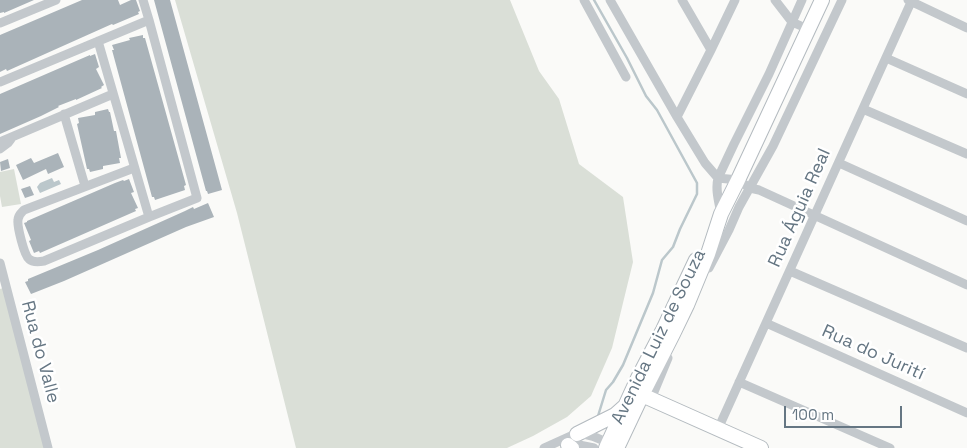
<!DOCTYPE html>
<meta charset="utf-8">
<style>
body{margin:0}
#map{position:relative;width:967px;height:448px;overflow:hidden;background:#fafaf8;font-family:"Space Grotesk",sans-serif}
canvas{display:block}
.scale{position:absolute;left:784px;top:406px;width:118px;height:22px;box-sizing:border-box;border:2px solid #657683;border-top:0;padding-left:6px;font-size:15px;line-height:18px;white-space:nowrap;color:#657683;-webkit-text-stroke:4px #fff;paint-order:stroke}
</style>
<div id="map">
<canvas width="967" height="448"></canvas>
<div class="scale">100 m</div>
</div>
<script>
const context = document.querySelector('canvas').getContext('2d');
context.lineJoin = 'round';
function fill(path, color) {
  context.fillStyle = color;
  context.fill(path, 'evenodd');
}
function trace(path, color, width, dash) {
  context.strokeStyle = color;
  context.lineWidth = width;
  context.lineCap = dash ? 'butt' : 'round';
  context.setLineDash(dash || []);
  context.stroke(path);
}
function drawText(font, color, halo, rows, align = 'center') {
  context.font = font + ' "Space Grotesk",sans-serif';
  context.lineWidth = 5;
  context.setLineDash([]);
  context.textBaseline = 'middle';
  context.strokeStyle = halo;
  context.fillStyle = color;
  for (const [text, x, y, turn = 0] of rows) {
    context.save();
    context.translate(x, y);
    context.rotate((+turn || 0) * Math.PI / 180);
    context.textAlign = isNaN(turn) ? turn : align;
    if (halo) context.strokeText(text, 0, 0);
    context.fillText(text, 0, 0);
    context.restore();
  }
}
const green = new Path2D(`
 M175,0h335l29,71 20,28 20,65 44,33 10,65 -21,86 -21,48 -24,21 -34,19 -26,12h-211l-59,-235z
 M14,169l7,35 -19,3 -2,-11v-24z
 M6,287l41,161h-47v-159z`);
const water = new Path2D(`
 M52,178l2,4 5,-2 2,4 -21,9 -3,-6 3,-4z`);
const stream = new Path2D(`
 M594,0l33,58 19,38 11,14 40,73v11l-17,35 -7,18 -11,13 -9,33 -30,72 -10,17 -7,8 -8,26`);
const building = new Path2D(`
 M0,0h34l-30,13v-1l-4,1z
 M82,0h36l2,5 11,-5h5l4,11 -2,1 1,2 -26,11 -1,-1 -105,47 -1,-2 -6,3v-37z
 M154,0h16l52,190 -14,4 -1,-3h-1z
 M143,35v3h2l41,147 -2,1 1,4 -30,10 -1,-3h-2l-40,-147h2l-2,-5 18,-5 -1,-2z
 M95,54l4,13 -3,2 8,16 -3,2 1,1 -26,12v-1l-18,7 1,1 -18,9 -41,18v-40l90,-39v1z
 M108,109l1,3h1l4,19h2l5,27h-2l1,5 -17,3v3l-13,3 -1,-3h-2l-10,-45 2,-1 -1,-5 17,-3v-3z
 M58,153l6,14 -16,7 -2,-5 -23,11 -7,-15 15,-7 3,5z
 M8,159l2,9 -9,3 -1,-9z
 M129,179l5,13 -3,1 7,15 -3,1 1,2 -96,42 -1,-2 -5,2 -5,-12 2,-1 -7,-17 3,-1v-1l88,-38 8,-3 1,1z
 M30,186l4,9 -9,3 -4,-9z
 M208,203l6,14 -28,10 -122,54 -33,13 -6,-12 3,-1v-2l70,-29 87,-39 8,-4 1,2z`);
const street = new Path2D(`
 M143,0l6,20
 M584,0l42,77
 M610,0l67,117
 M682,0l29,50
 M735,0l-24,50 -34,67 28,46 13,15 20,2 12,8 9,2 208,95
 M775,0l17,22 16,7
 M908,0l59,28
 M0,23l56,-23
 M886,58l81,36
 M0,82l149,-62 48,178 -48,19 -51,-176
 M863,109l104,45
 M64,114l21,72
 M0,142l113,-48
 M0,149l8,-6 3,-4
 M839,163l128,58
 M134,168l-110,42c-3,3 -6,5 -6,10 -1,6 6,35 11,39 4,4 10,3 15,2l105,-44
 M721,214c-2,-12 -6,-24 -3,-36l16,-34 35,-70 33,-74
 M0,263l48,185
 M709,268l20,-38 10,-23 34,-61 69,-146
 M790,271l177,77
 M766,323l201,90
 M739,382l151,66
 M651,399l17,-41
 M718,429l194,-429
 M567,445h12l15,3
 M544,448l31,-14c14,-1 25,5 37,11`);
const secondary = new Path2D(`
 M642,395l119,53
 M577,434l38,-19 9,-8
 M568,445l4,3
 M606,448l32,-70 25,-48 33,-70
 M617,448l25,-53 31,-61 14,-29 21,-51 13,-40 17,-34 84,-180`);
const streetNames = [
 ["Rua Águia Real",800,208,-66],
 ["Avenida Luiz de Souza",659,337,-64],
 ["Rua do Valle",40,352,75],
 ["Rua do Jurití",873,353,24]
];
fill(green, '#dadfd7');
fill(water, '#bbc7cb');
trace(stream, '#bbc7cb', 2.5);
fill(building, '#aab3b9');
trace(secondary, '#b3babf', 16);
trace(street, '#c3c8cc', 9);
trace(secondary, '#fff', 14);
drawText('18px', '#657683', '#fff', streetNames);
</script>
